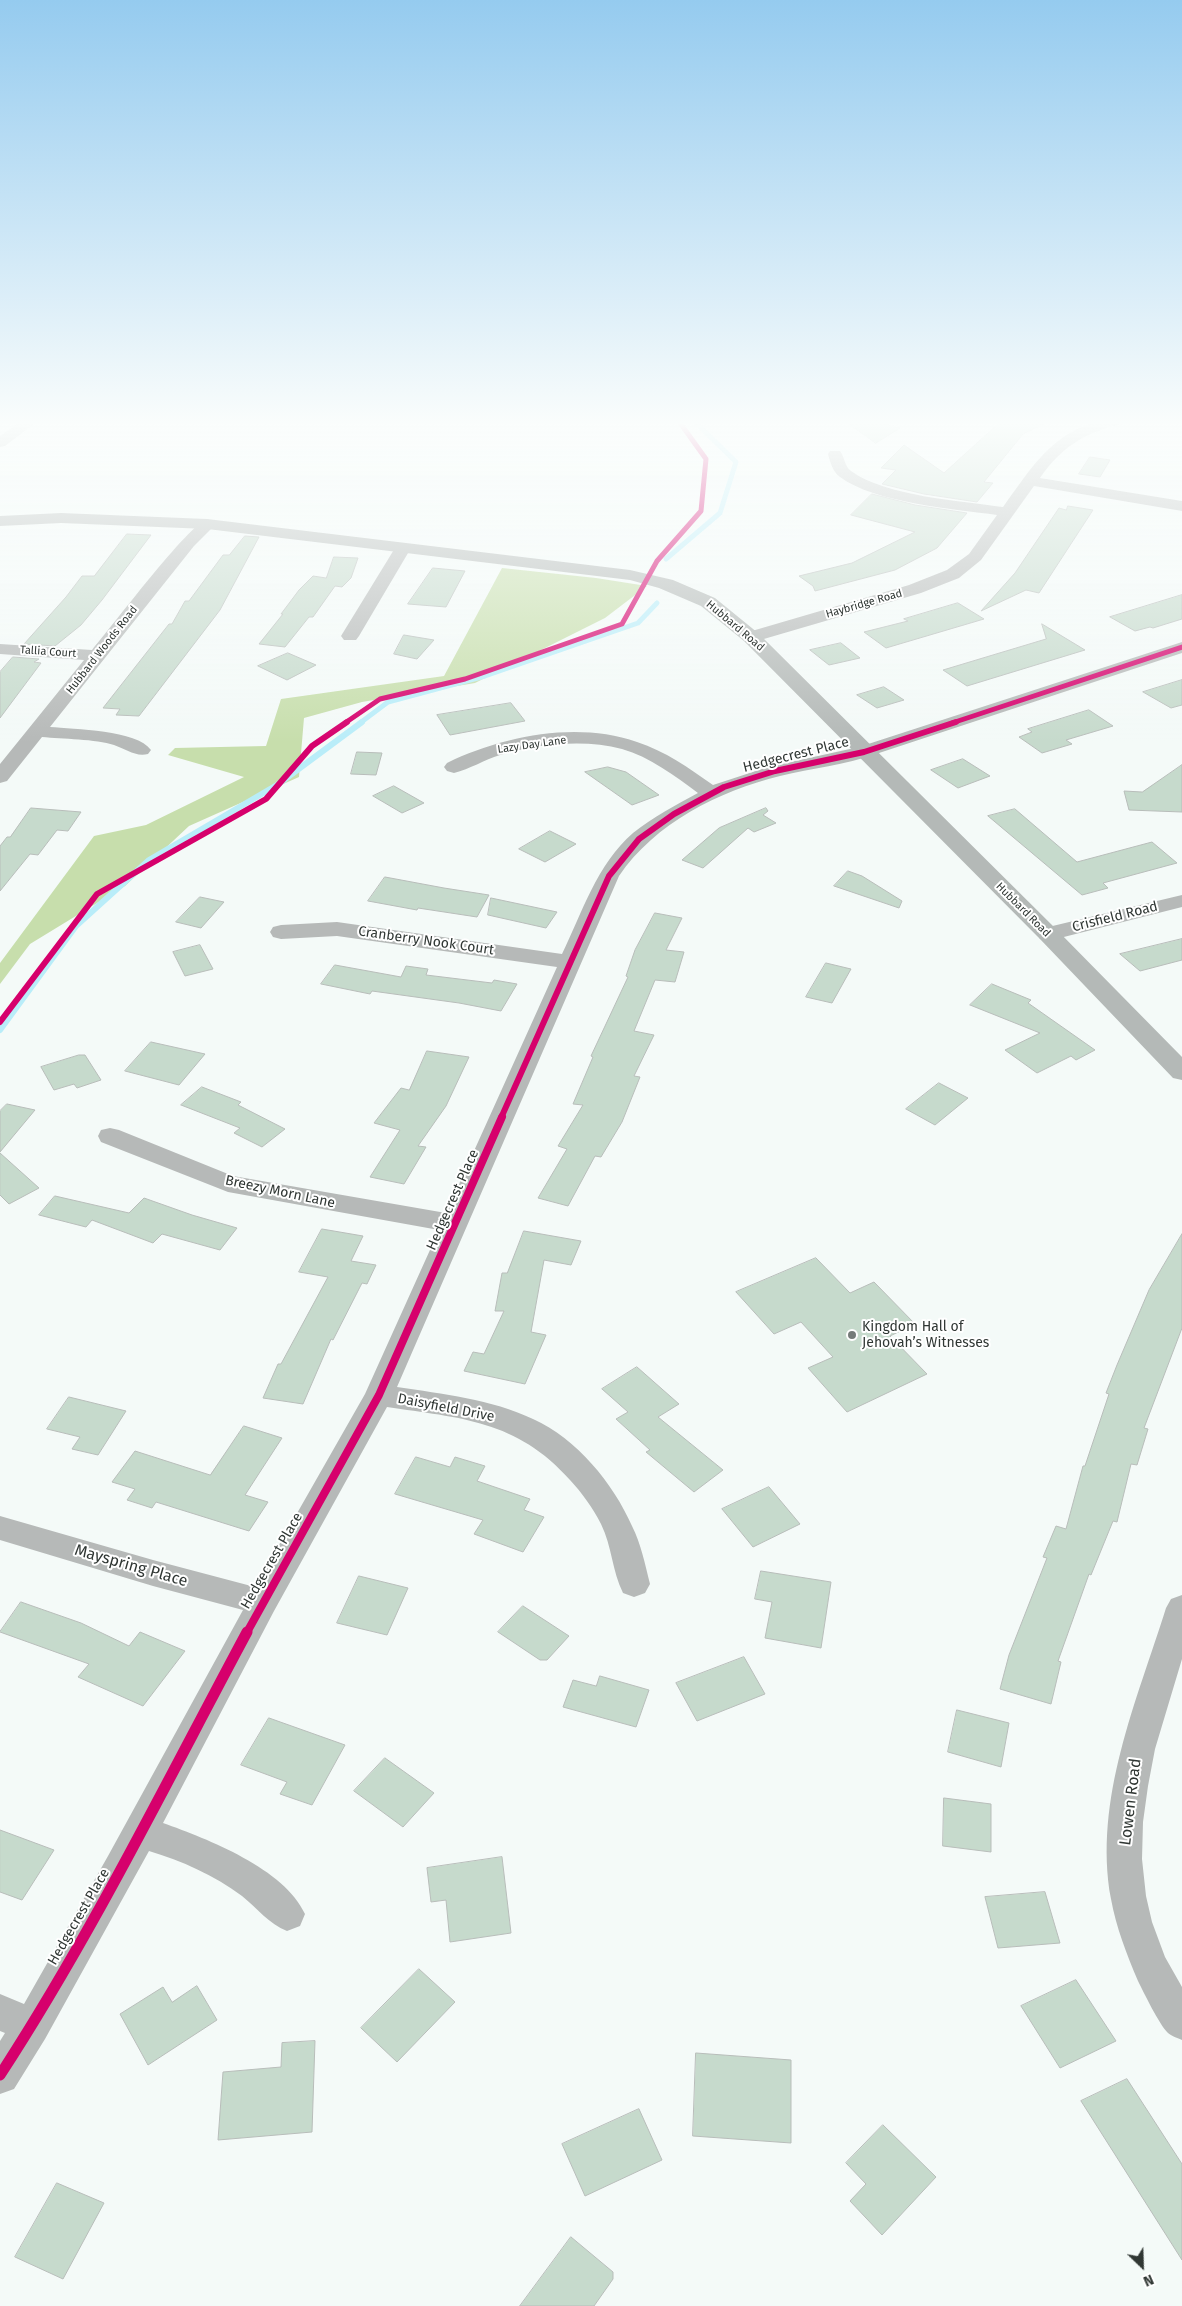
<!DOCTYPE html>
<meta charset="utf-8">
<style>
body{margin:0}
#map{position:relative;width:1182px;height:2306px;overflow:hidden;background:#f4faf8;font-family:"Fira Sans",sans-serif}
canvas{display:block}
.north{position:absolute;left:1117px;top:2241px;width:50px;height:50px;-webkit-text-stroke:4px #fff;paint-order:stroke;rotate:156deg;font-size:14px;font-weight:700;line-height:20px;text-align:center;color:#303734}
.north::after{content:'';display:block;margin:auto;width:18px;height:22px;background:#303734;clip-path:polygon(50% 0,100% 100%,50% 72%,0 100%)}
</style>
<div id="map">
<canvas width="1182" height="2306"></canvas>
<div class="north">N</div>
</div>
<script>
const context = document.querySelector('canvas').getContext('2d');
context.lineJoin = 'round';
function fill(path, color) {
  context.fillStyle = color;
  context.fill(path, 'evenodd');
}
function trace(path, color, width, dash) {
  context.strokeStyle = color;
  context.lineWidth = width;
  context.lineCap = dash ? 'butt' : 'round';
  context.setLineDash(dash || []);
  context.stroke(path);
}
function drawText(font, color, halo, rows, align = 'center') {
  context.font = font + ' "Fira Sans",sans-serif';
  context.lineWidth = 4;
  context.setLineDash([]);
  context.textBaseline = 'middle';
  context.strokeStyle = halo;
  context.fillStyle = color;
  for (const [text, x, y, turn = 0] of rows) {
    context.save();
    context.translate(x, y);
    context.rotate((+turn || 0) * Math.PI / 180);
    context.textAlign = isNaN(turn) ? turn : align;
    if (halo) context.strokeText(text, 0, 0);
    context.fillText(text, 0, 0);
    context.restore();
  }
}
const forest = new Path2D(`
 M502,568l94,10 51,8 -42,32 -130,65 -113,19 -58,16 -5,59 -110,49 -64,60 -95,58 -30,40v-21l94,-127 52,-11 98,-48 -76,-22 7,-7 91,-2 15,-47 163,-23z`);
const streamFar1 = new Path2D(`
 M666,559l54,-46 16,-51 -43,-42
 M360,723l28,-21 97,-26 153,-53 19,-20`);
const stream = new Path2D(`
 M0,1030l76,-104 73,-66 128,-75 85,-63`);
const building = new Path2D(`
 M844,420h24l32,8 -24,15z
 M1006,420h46l-29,14 -39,48 9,1 -16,19 -53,-8 -42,-10 14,-14 -15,-2 23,-23 40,28 55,-50z
 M1090,457l20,3 -10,17 -21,-3z
 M872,494l43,11 52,8 -30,35 -42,22 -80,21 -2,-5 -14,-10 53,-13 63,-31 -64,-17z
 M1068,506l25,4 -54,83 -13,-3 -45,21 34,-38 44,-65 7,2z
 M127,534l24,1 -49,65 -21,25 -26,21 -31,-2 42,-47 16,-21h12z
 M245,536l14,1 -39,73 -81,106 -23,-1 4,-6 -17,-1 66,-84h3l13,-23h4l34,-46h6z
 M334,557l24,1 -7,20 -9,9 -7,-1 -22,31h-4l-24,30 -26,-3 24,-30h-2l18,-24 14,-14 13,2z
 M433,568l32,3 -19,36 -38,-3z
 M1182,595v24l-29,9 -3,-1 -15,4 -25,-14z
 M958,603l26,16 -98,29 -22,-16 44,-11 -4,-2z
 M1042,624l43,26 -118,36 -24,-16 103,-31z
 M404,635l30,5 -17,19 -23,-5z
 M841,643l19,15 -31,7 -19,-15z
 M288,653l28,12 -29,15 -29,-14z
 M13,657l26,2 -5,3 7,1 -41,55v-46z
 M1182,680v25l-11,3 -28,-16z
 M884,687l20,13 -27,8 -20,-13z
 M511,703l14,18 -75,14 -13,-20z
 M1089,710l24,16 -47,14 6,4 -30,9 -23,-16 13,-5 -4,-3z
 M357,752l25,1 -6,22 -25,-1z
 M963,759l27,17 -32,12 -27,-18z
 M1182,765v47l-53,-2 -5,-19 18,1z
 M608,767l18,5 33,23 -27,10 -47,-33z
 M394,786l30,17 -22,10 -29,-17z
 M31,808l50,4 -13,19 -11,-1 -19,25 -8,-1 -30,37v-45l7,-9h3z
 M766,808l2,3 -5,4 13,8 -22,9 -6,-4 -45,40 -21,-8 37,-32z
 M1015,809l62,53 75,-20 25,21 -74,20 5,5 -26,7 -94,-79z
 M550,831l26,13 -31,18 -26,-13z
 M848,871l14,5 40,25 -3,7 -65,-22z
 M385,877l59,11 45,7 -12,22 -59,-9 -1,2 -49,-9z
 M200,897l24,5 -23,26 -25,-6z
 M491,898l66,14 -11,16 -58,-13z
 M655,913l27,5 -16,32 18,2 -9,30 -20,-2 -21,51 20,4 -20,41 6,1 -18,45 -21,35 -6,-1 -27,50 -30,-8 29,-49 -9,-3 25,-41 -10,-1 20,-47 -2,-1 37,-79 -2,-1 9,-26z
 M1182,939v21l-42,11 -20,-17z
 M200,945l13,24 -28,7 -12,-24z
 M826,963l25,6 -19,34 -26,-6z
 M335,965l66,12 5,-11 22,3 -2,6 66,8 2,-3 23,4 -16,27 -42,-8 -87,-12 -2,3 -49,-10z
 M992,984l39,16 -3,3 67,47 -19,10 -5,-4 -34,17 -32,-23 35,-17 -70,-28z
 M151,1042l54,12 -26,31 -54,-14z
 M427,1051l42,6 -23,49 -28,40 8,1 -22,37 -34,-7 30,-47 -26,-7 27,-35 8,2z
 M79,1055h6l16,25 -24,8 -3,-4 -20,6 -13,-23z
 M939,1083l29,15 -33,27 -29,-16z
 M202,1087l39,15 -3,3 47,24 -23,18 -28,-14 6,-5 -59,-23z
 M7,1104l28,6 -35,42v-41z
 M0,1153l39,35 -30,16 -9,-9z
 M55,1196l74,17 15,-15 48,17 45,13 -17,22 -58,-16 -9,9 -61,-23 -6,7 -47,-12z
 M322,1229l41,7 -12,25 25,4 -9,19 -5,-1 -29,57 -2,-1 -28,65 -40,-6 15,-34h3l47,-87 -29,-5z
 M524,1231l57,10 -10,24 -27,-5 -13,72 15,3 -21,49 -61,-13 9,-19 11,2 20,-43h-9l7,-38h5z
 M1182,1234v94l-38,100 4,1 -11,36 -6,-1 -14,58 -4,-1 -22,54 -2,-1 -31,87 3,1 -10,42 -51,-15 9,-34 38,-97 -4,-1 13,-31 10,3 17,-63h2l24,-72 -3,-1 11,-28 32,-75z
 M816,1258l34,35 24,-11 41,42 -25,12 37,38 -80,38 -39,-44 25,-11 -32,-35 -27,12 -38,-42z
 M637,1367l42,37 -21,13 65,53 -29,22 -48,-40 4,-2 -34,-31 12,-7 -26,-23z
 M69,1397l57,14 -28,44 -26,-6 8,-12 -33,-8z
 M244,1426l38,12 -37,57 23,7 -19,29 -93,-29 -4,6 -25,-8 8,-11 -23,-7 23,-31 75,24z
 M416,1457l34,10 5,-10 30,9 -8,15 53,18 -6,11 20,7 -21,35 -49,-18 9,-14 -88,-26z
 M769,1487l31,37 -47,23 -31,-38z
 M761,1571l70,11 -10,66 -56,-10 7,-36 -17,-3z
 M359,1576l49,12 -21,47 -50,-12z
 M21,1602l60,21 48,23 11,-14 45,19 -42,55 -65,-29 11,-13 -89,-32z
 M523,1606l46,30 -22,24h-7l-42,-28z
 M744,1657l21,37 -68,27 -21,-38z
 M600,1676l49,14 -13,37 -73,-20 10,-27 23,6z
 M957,1710l52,13 -8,44 -53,-15z
 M269,1718l76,27 -33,60 -32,-11 7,-12 -46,-17z
 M385,1758l49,35 -31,34 -49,-36z
 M944,1798l47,6v48l-48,-6z
 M0,1830l54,20 -32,50 -22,-8z
 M502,1857l9,76 -61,9 -4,-42 -15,2 -4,-34z
 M1045,1892l15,51 -62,5 -13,-51z
 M419,1969l36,33 -58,60 -36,-34z
 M1076,1980l40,61 -56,27 -39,-62z
 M197,1986l20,34 -69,45 -28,-51 43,-27 9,15z
 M315,2041l-3,91 -94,8 5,-68 58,-5 1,-24z
 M696,2053l95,7v83l-98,-7z
 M1127,2079l55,85v96l-101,-159z
 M639,2109l23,51 -77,36 -23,-52z
 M883,2125l53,52 -54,58 -32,-34 16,-17 -20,-21z
 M57,2183l47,20 -41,76 -48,-22z
 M571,2237l42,35v7l-19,27h-74z`);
const street = new Path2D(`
 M23,420h16l-34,26 -5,1v-11z
 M1103,420h23l-2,3c-39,10 -61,22 -84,55l142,23v10l-148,-25 -53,74 -22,18 -38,15 -164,48h-12l-3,-4 3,-4 164,-48 38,-15 22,-16 28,-39c-43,-6 -122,-12 -157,-38 -7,-5 -10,-15 -12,-23l2,-3h10c5,6 4,15 11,20 34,25 110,30 152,36 29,-40 49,-75 100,-87z
 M207,519l6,2 2,3 -2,3 -19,19 -144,181c24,2 87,3 101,23l-3,4c-13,3 -22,-5 -34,-9 -18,-6 -52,-6 -72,-8l-35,44 -7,2v-19l84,-104 -84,-6v-10l92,6c18,-21 97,-126 115,-131z
 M403,543l6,2 2,3 -52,88 -3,4h-12l-3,-4 54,-88 2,-3z
 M1182,642v11c-102,34 -204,67 -306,101 -31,11 -64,14 -96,22 -61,15 -125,47 -161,100l-222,511c46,7 94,12 136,32 44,20 80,64 99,107 9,18 13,38 18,58l-5,9 -11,4 -11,-4c-11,-22 -11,-47 -22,-69 -8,-16 -19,-31 -31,-44 -53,-60 -110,-62 -183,-73l-113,204 -111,212c45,16 122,46 142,91l-5,12 -13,5c-18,-7 -30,-23 -45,-35 -28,-21 -60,-35 -93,-45l-104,188 -31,50 -14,5v-53l5,-8 -5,-2v-37l24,10 84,-148 135,-246 -90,-24 -153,-46v-24l153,44 102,27 110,-193 74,-164 -211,-38 -127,-50 -3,-6 3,-6 9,-2 9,2 114,46 213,37 111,-246 -220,-31 -56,3 -8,-2 -3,-5 3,-5 8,-2 56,-3 225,32c20,-41 35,-90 71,-121 20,-16 43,-28 65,-40 -23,-17 -48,-36 -76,-44 -38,-10 -84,-5 -122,6 -16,5 -30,14 -46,18l-7,-2 -3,-4 3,-4c56,-27 129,-42 190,-21 28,9 52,26 76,43l55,-18 91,-20z
 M1182,895v12l-134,34 -8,-2 -3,-5 3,-5z
 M1182,1595v64l-27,90 -7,37 -5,36 -1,37 4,37 6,26 13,35 17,30v53c-4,-2 -11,-4 -14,-7 -9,-9 -24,-40 -30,-52 -11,-26 -22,-54 -27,-82 -18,-100 26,-198 55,-291l5,-9z`);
const secondary = new Path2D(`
 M61,513l146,6 423,51 43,10 42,18 43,35 298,296 126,128v23l-9,-2 -133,-139 -296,-298 -43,-35 -42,-18 -29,-8 -423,-51 -146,-6 -61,3v-10z`);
const cyclewayFar3 = new Path2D(`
 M345,723l35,-24 85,-20 157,-55 35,-63 44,-50 5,-52 -28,-39
 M952,723l230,-76`);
const cyclewayFar2 = new Path2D(`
 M0,1022l97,-128 169,-95 46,-53 35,-24
 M501,1118l108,-242 30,-37 35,-25 50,-27 51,-16 89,-19 92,-30`);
const cyclewayFar1 = new Path2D(`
 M246,1634l133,-239 123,-278`);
const cycleway = new Path2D(`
 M0,2075c92,-141 167,-294 247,-443`);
const markers = [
 [852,1335,5,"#757b79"]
];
const farStreetnames = [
 ["Haybridge Road",864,604,-16],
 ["Hubbard Road",735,626,40],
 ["Hubbard Woods Road",102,650,-52],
 ["Tallia Court",48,652,4],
 ["Lazy Day Lane",532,745,-8],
 ["Hubbard Road",1023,910,45]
];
const streetNames = [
 ["Hedgecrest Place",796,755,-14],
 ["Crisfield Road",1115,917,-14],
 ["Cranberry Nook Court",426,941,8],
 ["Breezy Morn Lane",280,1192,12],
 ["Hedgecrest Place",453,1200,-66],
 ["Daisyfield Drive",446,1408,11],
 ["Hedgecrest Place",272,1561,-60],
 ["Hedgecrest Place",79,1917,-60]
];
const poiNames = [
 ["Kingdom Hall of",862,1327],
 ["Jehovah’s Witnesses",862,1343]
];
const nearStreetnames = [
 ["Mayspring Place",131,1566,16],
 ["Lowen Road",1131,1802,-83]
];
fill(forest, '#c7deac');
trace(streamFar1, '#b9edf9', 5);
trace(stream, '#b9edf9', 6);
fill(building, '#c6dacc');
trace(building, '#b8bdba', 1);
fill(street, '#b6b9b8');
fill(secondary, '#b4b9b7');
trace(cyclewayFar3, '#d6006c', 5);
trace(cyclewayFar2, '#d6006c', 6);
trace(cyclewayFar1, '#d6006c', 8);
trace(cycleway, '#d6006c', 11);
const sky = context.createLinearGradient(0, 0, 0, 743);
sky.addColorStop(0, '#95cbef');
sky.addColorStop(0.57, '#fafdfc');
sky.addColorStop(1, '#fafdfc00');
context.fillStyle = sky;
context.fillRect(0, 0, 1182, 743);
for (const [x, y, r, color] of markers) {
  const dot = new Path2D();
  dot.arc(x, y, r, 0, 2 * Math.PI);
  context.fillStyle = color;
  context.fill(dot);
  trace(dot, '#fff', 2);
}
drawText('11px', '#303734', '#fff', farStreetnames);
drawText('14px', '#303734', '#fff', streetNames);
drawText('14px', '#303734', '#fff', poiNames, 'left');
drawText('16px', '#303734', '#fff', nearStreetnames);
</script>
